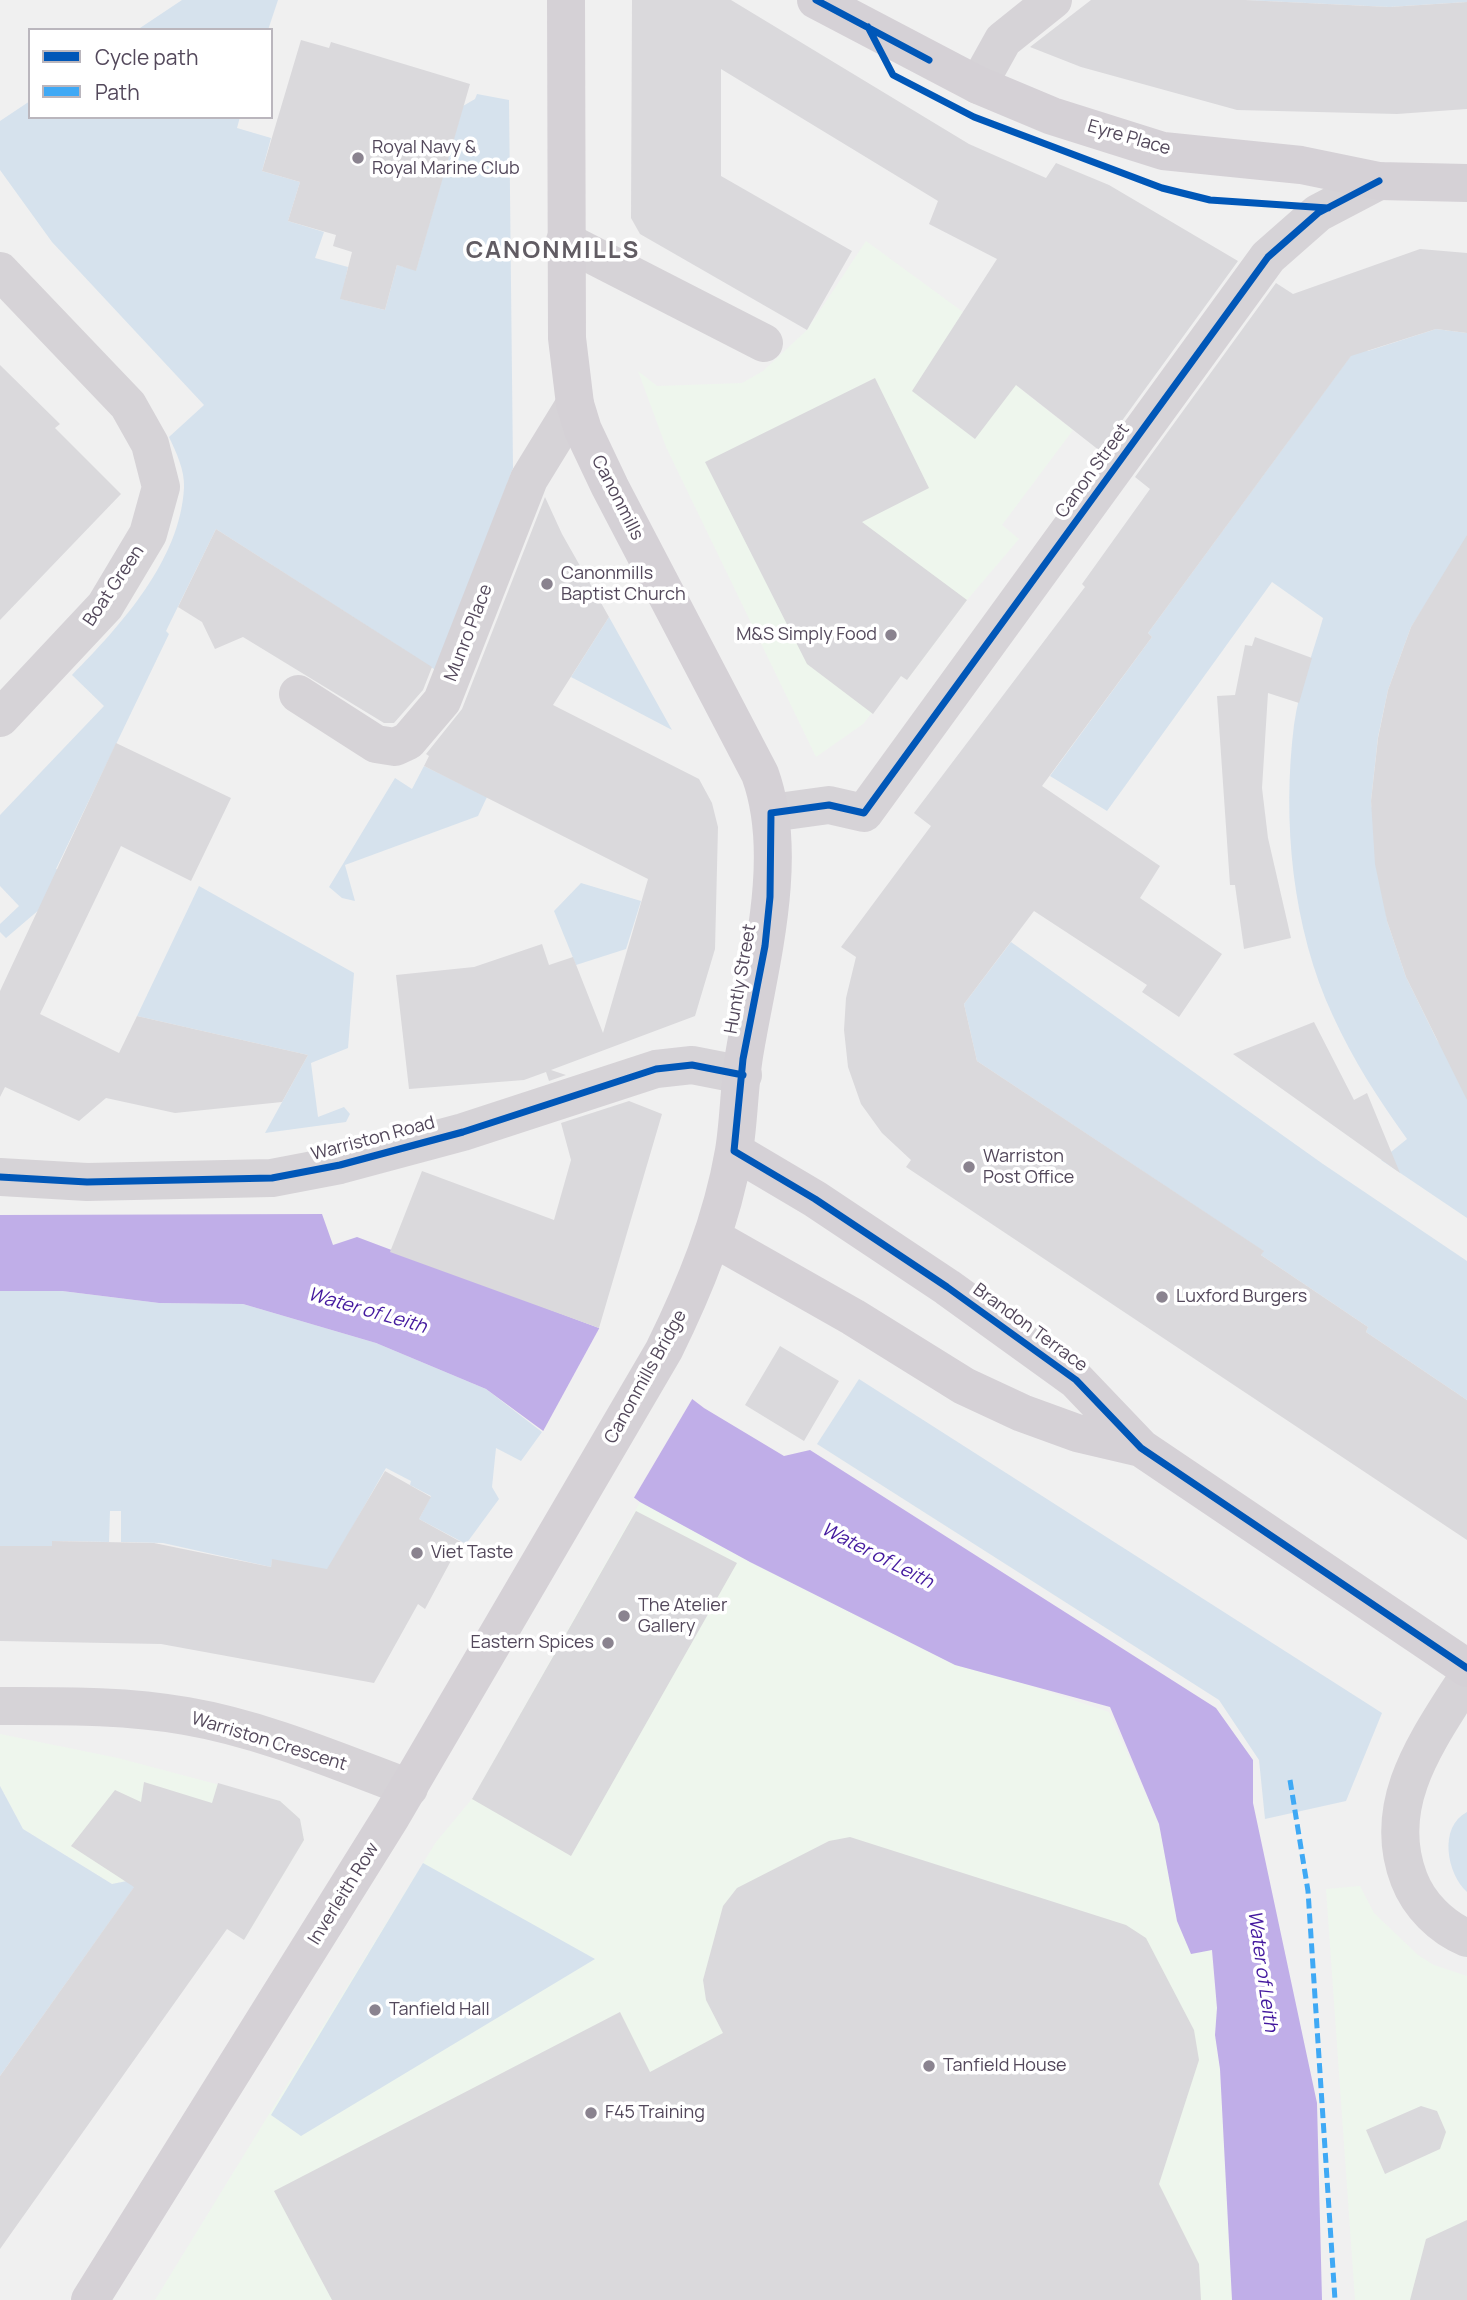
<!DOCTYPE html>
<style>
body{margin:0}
#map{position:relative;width:1467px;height:2300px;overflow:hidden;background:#f0f0f0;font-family:Manrope,sans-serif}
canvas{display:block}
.legend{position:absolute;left:28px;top:28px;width:245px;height:91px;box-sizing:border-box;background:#fff;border:2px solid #bab6bd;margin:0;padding:9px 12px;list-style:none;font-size:21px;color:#53485b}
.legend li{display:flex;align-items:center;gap:14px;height:35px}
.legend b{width:35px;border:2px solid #bab6bd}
</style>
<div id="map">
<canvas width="1467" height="2300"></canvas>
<ul class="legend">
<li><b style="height:9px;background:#0057b8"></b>Cycle path</li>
<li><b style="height:9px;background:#3fa9f5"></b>Path</li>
</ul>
</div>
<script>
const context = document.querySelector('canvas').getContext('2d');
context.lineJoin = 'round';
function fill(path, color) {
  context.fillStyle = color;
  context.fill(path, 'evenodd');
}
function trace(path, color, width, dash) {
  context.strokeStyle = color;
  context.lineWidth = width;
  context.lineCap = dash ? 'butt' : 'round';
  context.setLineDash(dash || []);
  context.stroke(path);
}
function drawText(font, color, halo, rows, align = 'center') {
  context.font = font + ' Manrope,sans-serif';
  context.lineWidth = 7;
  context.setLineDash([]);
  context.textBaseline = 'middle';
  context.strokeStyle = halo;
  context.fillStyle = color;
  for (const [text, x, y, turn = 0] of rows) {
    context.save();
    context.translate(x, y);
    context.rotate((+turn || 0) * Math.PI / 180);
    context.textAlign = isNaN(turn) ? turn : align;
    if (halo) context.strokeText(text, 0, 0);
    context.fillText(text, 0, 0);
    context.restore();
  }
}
const commercial = new Path2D(`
 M866,241l97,71 -13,21 123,97 -71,95 17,14 -52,61 -60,80 -6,-4 -38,48 -47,33 -150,-310 -28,-76 19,15 85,-3 21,-12 44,-41z
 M640,1502l110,60 205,103 70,19 84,28 50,112 18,97 14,32 20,-3 6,58 -2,27 5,34 12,231h-1077l281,-458 36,-43z
 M0,1734l118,24 162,43 20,18 4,21 -60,100 -94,-64 -38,8 -89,-55 -23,-43z
 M1360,1886l14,27 44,42 16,10 33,11v324h-112l-29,-411z`);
const green = new Path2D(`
 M182,0h96l-10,30h-131z
 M1245,0h222v2l-78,5z
 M477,94l32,6 4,368 -76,203 -221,-142 -50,102 3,3 -113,235 3,1 -19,39 -34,29 -6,-6v-8l19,-18 -19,-20v-71l104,-109 -32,-31c48,-49 108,-114 112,-187 1,-18 -8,-36 -15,-51l35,-32 -152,-163 -52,-72v-49l30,-20v16h210l-3,11 34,10 -9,33 38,11 -12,39 36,11 -9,26 33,9 -7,32 44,11 12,-45 19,5 47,-164 12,-7z
 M1436,329l31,4v207l-56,87 -23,63 -10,47 -7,64 16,120 19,56 31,63 30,41v137l-86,-58 26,-21c-28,-39 -54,-79 -74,-123 -41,-88 -51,-195 -39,-291 5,-36 19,-72 29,-107l-51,-36 -165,229 -57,-35 102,-139 -4,-4 212,-290 8,8z
 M609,617l63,113 -101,-53z
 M424,766l63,31 -9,19 -133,49 10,36 -13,-3 -13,-11 66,-109 17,11z
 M581,883l60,18 -15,48 -50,16 -22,-54z
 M199,886l155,87 -6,75 -37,15 7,54 26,-10 6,7 -4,8 -81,11 43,-78 -171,-39z
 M1011,942l312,222 144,97v139l-101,-68 2,-5 -107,-72 2,-4 -286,-190 -13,-57z
 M0,1291h62l97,12 84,1 133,39 110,46 56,43 -21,29 -25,-13 -4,39 7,12 -33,45 -47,-25 12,-23 -21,-11 1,-4 -25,-13 -66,116 -48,-24 -1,7 -108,-24 -42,-1v-31h-11l-1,31 -56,-1 -1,5h-52z
 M859,1379l523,334 -36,88 -81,18 -6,-59 -40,-60 -402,-256z
 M0,1786l23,43 89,55 15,-3 8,5 -135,190z
 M1467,1812v80c-20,-18 -29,-65 0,-80z
 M423,1863l172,96 -294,177 -30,-21z`);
const water = new Path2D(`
 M322,1214l11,31 24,-8 242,91 105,80 80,48 26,-6 406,258 37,52v43l64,300 5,197h-90l-12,-231 -5,-34 2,-27 -5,-58 -21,4 -14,-33 -18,-97 -49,-117 -155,-42 -205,-103 -110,-60 -154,-113 -110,-46 -133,-39 -84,-1 -97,-12h-62v-76z`);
const pier = new Path2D(`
 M601,1325l93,71 -62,105 -91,-66z`);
const building = new Path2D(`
 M632,0h99l238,144 77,34 10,-15 53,22 129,76 -138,190 -84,-66 -41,54 -63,-48 85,-132 -68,-35 9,-23 -217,-132v107l131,75 -45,79 -167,-96 -9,-16z
 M1091,0h154l144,7 78,-5v107l-70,5 -160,-4 -156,-43 -51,-20z
 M301,40l28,8 2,-6 139,42 -54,187 -19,-6 -12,45 -45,-11 12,-47 -19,-6 3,-11 -48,-14 12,-39 -38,-11z
 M1420,249l47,4v80l-31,-4 -85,27 -203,277 4,4 -110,149 118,80 -20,32 82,56 -43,63 -37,-25 5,-7 -113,-74 -70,93 13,57 287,190 -3,4 107,72 -2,5 101,68v140l-561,-373 5,-7 -29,-27 -21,-29 -13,-37 -4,-37 2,-32 10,-41 -15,-10 90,-121 -17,-13 171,-226 -3,-3 68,-95 -15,-12 141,-194 17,11z
 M0,365l60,59 -5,4 66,66 -121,126z
 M875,378l54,110 -67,34 105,78 -60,80 -6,-4 -28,38 -66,-50 -102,-202z
 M545,497l17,37 47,83 -56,88 146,74 13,24 6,24 -3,122 -20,67 -144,54 15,5 -17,6 -3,-9 -22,8 -115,9 -13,-114 78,-8 68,-23 7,21 24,-8 30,76 45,-154 -224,-113 5,-10 -3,-2 36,-45z
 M216,529l216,138 -9,23 -29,33h-10l-141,-86 -28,12 -13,-27 -24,-15z
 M1467,535v565l-61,-123 -19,-56 -12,-57 -4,-63 7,-63 10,-48 23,-63z
 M1255,637l57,21 -13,45 -31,-10 -6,95 6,50 23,100 -47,11 -9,-64h-5l-13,-189 18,-1 10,-50 7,1z
 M116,743l115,55 -40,83 -70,-35 -81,168 79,39 18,-37 171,39 -26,47 -107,11 -69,-15 -27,23 -74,-34 -5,10v-106z
 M1314,1022l40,78 13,-7 33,80 -167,-119z
 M629,1101l33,13 -63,214 -209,-76 32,-81 132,49 17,-60 -10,-37z
 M780,1346l59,35 -35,60 -59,-36z
 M385,1471l46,26 -12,22 42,23 -36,67 -7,-5 -44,79 -213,-39 -161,-3v-95h52v-5l102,2 117,24 1,-8 55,10z
 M636,1511l101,52 -166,293 -99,-57z
 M144,1782l68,21 6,-20 62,18 20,18 4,21 -60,100 -17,-11 -227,320v-173l134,-189 -63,-41 44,-56 26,12z
 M850,1837l276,88 20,13 48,92 5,30 -40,124 40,80 2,36h-869l-58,-109 346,-179 30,60 73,-39 -17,-33 -3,-20 20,-74 14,-18 92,-47z
 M1421,2106l16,5 9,21 -6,17 -55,25 -19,-44z
 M1467,2220v80h-57l16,-61z`);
const street = new Path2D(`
 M978,85l25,-45 50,-40
 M565,241l199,102
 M0,271l128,134 22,39 11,43 -13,47 -43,72 -105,112
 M298,694l78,50 19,3 13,-6 34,-40 87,-222 46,-75
 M771,813l58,-8 35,8 404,-556 50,-44 61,-32
 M0,1177l87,5 185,-4 68,-13 123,-33 193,-63 36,-4 51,10
 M1467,1678c-39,62 -87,125 -58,201 10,26 32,48 58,59
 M0,1706c61,0 125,-1 186,10 76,13 151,45 223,72`);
const secondary = new Path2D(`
 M816,0l162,85 74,31 111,35 138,14 78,16 88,2
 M734,1151l81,48 132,88 129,93 65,68 326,220
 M712,1237l141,80 111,69 58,27 55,20 64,15
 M90,2300l301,-483 273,-467c31,-63 58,-129 70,-199 5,-31 5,-63 10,-95 14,-86 47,-197 16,-282l-150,-287 -27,-57 -8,-26 -8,-66 -1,-338`);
const quiet = new Path2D(`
 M1290,1780l18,111 27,409`);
const cycleway = new Path2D(`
 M816,0l113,60
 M868,27l25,48 81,42 188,71 48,12 118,8
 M1379,181l-61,32 -50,44 -404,556 -35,-8 -58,8 -1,84 -5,49 -22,113 -9,92 81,48 132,88 129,93 65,68 326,220
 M0,1177l87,5 185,-4 68,-13 123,-33 193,-63 36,-4 51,10`);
const markers = [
 [358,158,7,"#8a838f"],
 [547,584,7,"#8a838f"],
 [891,635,7,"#8a838f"],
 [969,1167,7,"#8a838f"],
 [1162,1297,7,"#8a838f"],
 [417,1553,7,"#8a838f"],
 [624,1616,7,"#8a838f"],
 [608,1643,7,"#8a838f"],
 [375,2010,7,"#8a838f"],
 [929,2066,7,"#8a838f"],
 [591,2113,7,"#8a838f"]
];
const streetNames = [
 ["Eyre Place",1129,138,16],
 ["Canon Street",1093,471,-54],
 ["Canonmills",617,498,63],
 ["Boat Green",114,586,-56],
 ["Munro Place",469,633,-69],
 ["Huntly Street",741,979,-80],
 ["Warriston Road",373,1139,-15],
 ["Brandon Terrace",1030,1328,36],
 ["Canonmills Bridge",646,1377,-61],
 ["Warriston Crescent",269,1742,17],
 ["Inverleith Row",344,1894,-58]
];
const poiNames = [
 ["Royal Navy &",372,148],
 ["Royal Marine Club",372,169],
 ["Canonmills",561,574],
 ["Baptist Church",561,595],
 ["M&S Simply Food",877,635,"right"],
 ["Warriston",983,1157],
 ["Post Office",983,1178],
 ["Luxford Burgers",1176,1297],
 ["Viet Taste",431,1553],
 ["The Atelier",638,1606],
 ["Gallery",638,1627],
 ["Eastern Spices",594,1643,"right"],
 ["Tanfield Hall",389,2010],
 ["Tanfield House",943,2066],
 ["F45 Training",605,2113]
];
const waterNames = [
 ["Water of Leith",367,1311,16],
 ["Water of Leith",877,1556,27],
 ["Water of Leith",1262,1971,82]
];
const districtNames = [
 ["CANONMILLS",553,251]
];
fill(commercial, '#eef6ed');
fill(green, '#d6e2ed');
fill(water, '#c0aee8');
fill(pier, '#f0f0f0');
fill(building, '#dad9dc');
trace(street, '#d6d3d7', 38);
trace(secondary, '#d5d1d6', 38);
trace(quiet, '#3fa9f5', 5, [10, 5]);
trace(cycleway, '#0057b8', 7);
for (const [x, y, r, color] of markers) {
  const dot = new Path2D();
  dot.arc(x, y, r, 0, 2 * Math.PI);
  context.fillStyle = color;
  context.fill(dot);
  trace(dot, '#fff', 2.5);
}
drawText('18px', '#53485b', '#fff', streetNames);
drawText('18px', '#53485b', '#fff', poiNames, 'left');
drawText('italic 19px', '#43189e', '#fff', waterNames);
context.letterSpacing = '2px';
drawText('bold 24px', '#615c63', '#fff', districtNames);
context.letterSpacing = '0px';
</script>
